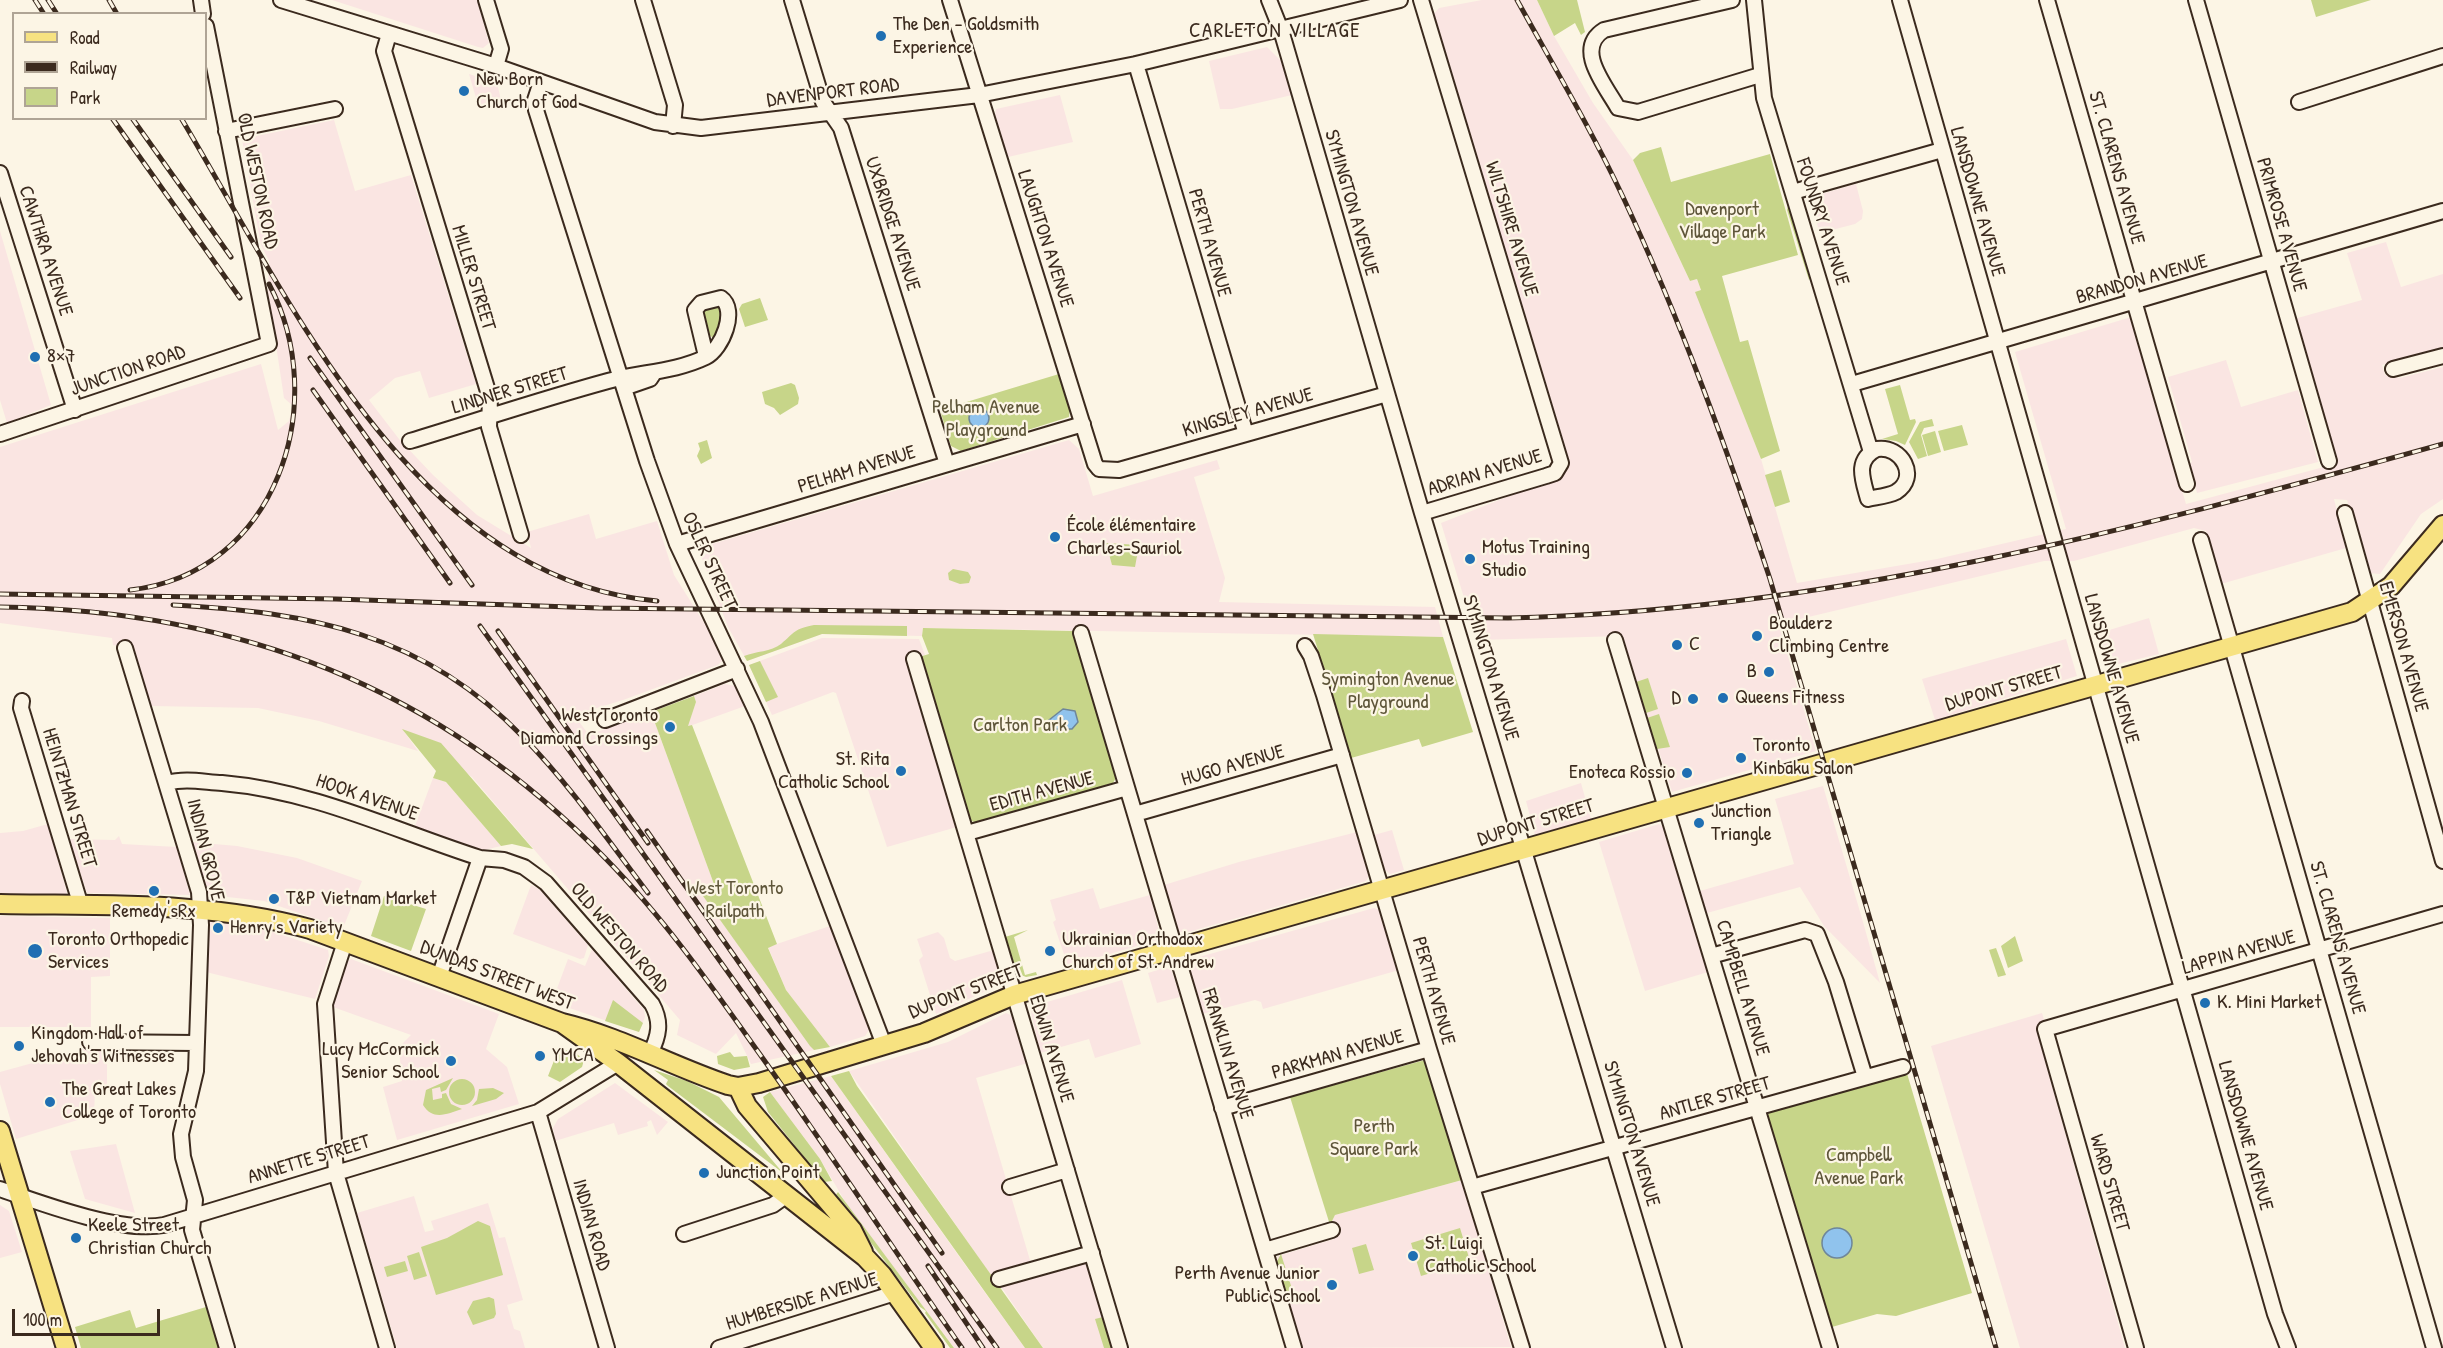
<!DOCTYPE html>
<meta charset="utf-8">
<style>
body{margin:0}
#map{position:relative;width:2443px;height:1348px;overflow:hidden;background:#fcf5e5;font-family:"Patrick Hand",sans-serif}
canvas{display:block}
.legend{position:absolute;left:12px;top:12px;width:195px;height:108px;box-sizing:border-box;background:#fcf5e5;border:2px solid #afa495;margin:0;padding:8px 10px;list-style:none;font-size:18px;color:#3b2a1e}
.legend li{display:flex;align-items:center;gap:12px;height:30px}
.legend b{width:30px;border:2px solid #afa495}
.scale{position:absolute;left:12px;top:1309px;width:148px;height:27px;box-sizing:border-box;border:3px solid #3b2a1e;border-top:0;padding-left:8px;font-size:18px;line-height:21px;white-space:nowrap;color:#3b2a1e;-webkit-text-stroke:4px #fcf5e5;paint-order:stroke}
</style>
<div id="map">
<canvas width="2443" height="1348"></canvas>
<ul class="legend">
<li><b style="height:8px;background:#f7e281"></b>Road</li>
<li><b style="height:8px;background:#3b2a1e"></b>Railway</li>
<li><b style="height:16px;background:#c7d589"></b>Park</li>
</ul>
<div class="scale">100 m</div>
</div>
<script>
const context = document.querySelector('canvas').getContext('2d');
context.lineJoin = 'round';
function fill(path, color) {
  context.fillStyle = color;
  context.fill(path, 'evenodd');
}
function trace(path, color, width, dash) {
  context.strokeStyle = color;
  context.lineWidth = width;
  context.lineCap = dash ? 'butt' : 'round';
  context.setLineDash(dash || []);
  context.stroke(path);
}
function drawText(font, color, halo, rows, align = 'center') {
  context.font = font + ' "Patrick Hand",sans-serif';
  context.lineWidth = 4.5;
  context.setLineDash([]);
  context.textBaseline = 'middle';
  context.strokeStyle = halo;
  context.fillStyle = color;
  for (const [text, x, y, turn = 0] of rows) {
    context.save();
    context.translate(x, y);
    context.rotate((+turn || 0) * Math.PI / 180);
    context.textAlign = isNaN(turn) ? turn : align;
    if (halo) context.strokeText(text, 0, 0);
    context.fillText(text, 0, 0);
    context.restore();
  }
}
const built = new Path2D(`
 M332,0h145l12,43 -6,5 -5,-1z
 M1482,0h55l17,36 39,67 40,57 57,121 7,-2 4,11 -5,2 65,167 36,124 140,-24 129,-30 -51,-177 113,-34h3l55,186 149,-40 -41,-145 68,-19 -15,-47 39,-11 15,45 42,-13v74l-61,17 3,10 15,3 43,-11v132l-22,15 -41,60 -11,-1 -22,-73 -13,-1 12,49 -125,36 -15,-53 -12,-3 -120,33h-30l-244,58h-23l39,132 -144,41 -50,-156 -145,4 -36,-117 76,-30 42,-13 9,-14 -30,-99 3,-1 -13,-40 -3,-1 -93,-309 7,-8z
 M1267,47l14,14 11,34 -60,14h-12l-11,-48z
 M469,74l28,9 4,17 -22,8z
 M1060,95l13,47 -65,15 -13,-42 1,-6z
 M334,120l21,71 56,-16 65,209 -47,14 -9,-27 -25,7 -26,22 30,39 34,36 44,40 54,33 -4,-16 62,-18 7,25 61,-18 17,54 34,54 13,25 1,7 -4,4 -95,35 -49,15 15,20 62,-23 64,175 -12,9 111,154 -63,14 -15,-31 -20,21 -39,-19 3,-15 -208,-243 -69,-47 15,21 -99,-30 -61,-13 -106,-2 -22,-58 -17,-3 -1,-7 -112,-15v-176l261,-83 17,66 11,-9 4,-15 -9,-8 -16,-106 1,-31 -8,-16 -19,-106z
 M1856,184l7,27 -1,8 -7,5 -35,9 -10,-31 1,-5z
 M0,231l51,174 -44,18 -7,-23z
 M2226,360l15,47 57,-17 20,72 -121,31 -8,-29 3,-2 -24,-85z
 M1069,440l10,9 14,47 124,-36 3,9 -26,8 31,101 -6,24 216,5 8,30 -520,-9 -1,8 -100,-2 -75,27 -19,-34 -30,-79z
 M2149,618l10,36 -53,13 -10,-33z
 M822,638l97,1 6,16 -18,5 50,167 -70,20 -51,-154 -3,-1 -61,23 -23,-50z
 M2066,639l11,37 -142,44 -13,-41z
 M725,684l10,2 10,20 -58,21 9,-25 -2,-6z
 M433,778l13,4 55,64 -21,5 -65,-25z
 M1581,783l10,36 -56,16 -9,-34z
 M1823,786l40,136 17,61 -56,-57 -24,-39 -93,26 -7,-22 94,-27 -19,-65z
 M48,824l19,69 -4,3 -63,-2v-61l23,-2z
 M1659,824l6,4 43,144 -63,19 -46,-149z
 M1392,830l12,40 -14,4 -5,-4 -11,-35z
 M1357,832l13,42 -4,7 -181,52 -7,-2 -14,-46 75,-23z
 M119,836l3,8 55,3 13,48 -103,-2 -18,-54 46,1z
 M192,842l45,4 60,12 65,23 -19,47 -79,-27 -55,-6z
 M531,885l8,4 49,56 -4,13 -4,1 -67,-25z
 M1093,888l7,21 50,-14 11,44 -93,27 -15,-44 3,-2 -6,-20z
 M1374,908l6,2 19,60 -136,39 -2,-7 -6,-2 -53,14 -13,-47 3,-8z
 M0,916l110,2v58l-19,1v50h-91z
 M211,921l59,10 58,19 1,6 -14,43 -109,-27 2,-45z
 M830,926l39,104 -4,6 -35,11 -44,-57 -18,-43z
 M938,932l6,6 6,20 5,3 39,-11 8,26 -1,8 -65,30 -17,-54 4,-4 -6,-17z
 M592,949l52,61 1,7 -6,15 -87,-30 16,-43 17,7z
 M351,959l148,55 -13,35 21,18 12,37 -122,36 -14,-53 19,-6 -3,-34 12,-12 -78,-28 14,-45z
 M1164,968l7,1 9,28 -23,6 -9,-30z
 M1122,980l19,64 -46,14 -6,-19 -49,14 -10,-46z
 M1006,1013l7,3 15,47 -52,15 56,189 -40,10 -143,-206 99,-29z
 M2042,1013l3,10 -5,20 85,305h-105l-89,-302z
 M87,1048h20v41h-12l-1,26 -78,24 -16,-55v-12z
 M831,1076l142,200 52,72h-71l-105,-140 -29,-49 -50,-67z
 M615,1083l53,39 -11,13 -6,-15 -4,2 1,4 -30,9 -4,-12 -59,18 -2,-13 5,-9z
 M116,1144l19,69 -50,-14 -15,-48z
 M1462,1180l49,167 -209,1 -26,-85 2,-7 56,-17 -4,-14 5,-10z
 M414,1196l11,36 9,-2 -3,-9 57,-18 11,35 6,-1 18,63 -16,5 7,24 6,2 5,17h-128l-40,-135z
 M0,1205l9,6 13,41 -22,6z
 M1086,1258l27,90h-70l-45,-66z`);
const green = new Path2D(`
 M1537,0h40l8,32 -4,3 -6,-12 -21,13z
 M2311,0h60l-55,17z
 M1661,147l10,35 99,-28 28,101 -76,21 18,66 8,-2 32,111 -19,8 -66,-167 6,-2 -4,-11 -7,2 -57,-121 7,-7z
 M1789,202l23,73 -3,5 -22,-70z
 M760,298l8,22 -23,7 -6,-18 3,-5z
 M719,303l5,10 -8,24 -3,1c-10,-7 -12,-20 -8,-31z
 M1059,374l11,34 -1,9 -108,34 -10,-5 -11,-36z
 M791,383l4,2 4,13 -1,6 -18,11 -6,-7 -9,-4 -3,-12z
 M1900,385l10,35 5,-1 1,3 -11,23 -9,-4 -14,-2 16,-5 -13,-45z
 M1932,419l2,7 -10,2 -3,7 6,21 -9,3 -9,-17 11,-20z
 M1962,425l6,20 -24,6 -6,-20z
 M1935,431l6,21 -13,4 -6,-21z
 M707,440l5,18 -11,6 -4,-8 3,-7 -2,-6z
 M1781,470l9,32 -15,5 -10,-32z
 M1106,543l33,2 -4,22 -23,-2z
 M953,569l15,3 3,5 -2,6 -9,1 -11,-4 -1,-7z
 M814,625l93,1v10l-85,-2 -75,27 -3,-5c12,-5 27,-4 37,-12 14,-12 13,-15 33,-19z
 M923,628l150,3 44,145 -4,7 -135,40 -7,-2 -52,-164 10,-3 -7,-18z
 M1313,634l130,3 30,95 -51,15 -3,-8 -68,19z
 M760,661l18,36 -12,5 -17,-37z
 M1648,678l10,31 -12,4 -10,-31z
 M694,696l2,6 -8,24 4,-1 85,219 -9,4 18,42 44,57 -16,3 -4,-4 -107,-150 12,-9 -64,-175z
 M1659,714l11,33 -13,2 -10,-31z
 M402,729l39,14 92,106 -21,-5 -11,2 -55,-64 -13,-4 3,-7z
 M384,896l42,13 -15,42 -40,-15z
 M1028,930l-14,7 11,38 11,-3 1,3 -11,2 -10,-4 -11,-36z
 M2015,936l8,25 -15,7 -7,-22z
 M1996,948l10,27 -8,2 -9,-27z
 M613,1000l30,23 -4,9 -34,-11z
 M571,1049l13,11 -2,7 -22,15 -12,-6 9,-23z
 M730,1052l4,5 13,-1 3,11 -16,3 -16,-6 -1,-8z
 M1425,1060l37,120 -127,35 -5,10 -40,-128z
 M654,1070l33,11 32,16 64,76 -115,-87 -2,-2 2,-4z
 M1906,1070l66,223 -76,23 -19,-2 -45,13 -10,-26 -55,-184 3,-6z
 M849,1071l8,15 186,262h-18l-194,-272z
 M453,1078l-7,12 -5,2 -1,-5 -8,2 1,11 9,-2v-4l4,-1 5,11 11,5c-15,5 -29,12 -39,-4l3,-15z
 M449 1092a13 13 0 1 1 26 0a13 13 0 1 1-26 0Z
 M493,1088l11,5 -8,6 -24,7 5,-6 2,-11z
 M770,1092l50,67 12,22 -8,1 -56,-70 -5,-15z
 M838,1192l116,156h-4l-25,-35 1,-2 -6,-4 -85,-111z
 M478,1221l12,5 13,49 -67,20 -15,-48 26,-9z
 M1460,1228l10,33 -49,15 -10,-33z
 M1366,1244l8,26 -15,4 -7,-26z
 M419,1252l8,24 -13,4 -7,-24z
 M1281,1254l12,38 -7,2 -10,-31z
 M405,1261l3,10 -21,6 -3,-10z
 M489,1297l5,2 2,15 -2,4 -21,7 -6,-13 6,-11z
 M206,1307l13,41h-138l-6,-21 55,-17 6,18z
 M1103,1317l10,31h-9l-9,-29z`);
const water = new Path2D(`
 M969 418a10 10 0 1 1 20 0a10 10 0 1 1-20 0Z
 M1063,709l12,2 3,11 -6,7h-20l-3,-9z
 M1822 1243a15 15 0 1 1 30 0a15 15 0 1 1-30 0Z`);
const minor = new Path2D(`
 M201,0l2,14
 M281,0l215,66 159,56 46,6 278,-33 157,-31 264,-64
 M486,0l15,49 -5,17
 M643,0l32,105 -2,21
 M792,0l31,102 18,26 106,336
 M950,0l145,464 4,5 20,1 268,-76
 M1269,0l12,30 141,483 252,835
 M1421,0l140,463 -6,10 -9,3 -124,37
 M1732,0l-128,30c-30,19 1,55 14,78l20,4 122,-37
 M1754,0l10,98 107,354
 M1900,0l375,1314 13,34
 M2047,0l140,484
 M2196,0l133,461
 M389,34l-5,17 106,347 -1,29 32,108
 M1136,64l110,370
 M541,82l-6,18 1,10 111,351 30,83 84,178 123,323
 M2299,102l144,-46
 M226,131l109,-22
 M0,173l75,237
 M1793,192l149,-42
 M2393,369l50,-13
 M1852,384l591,-173
 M624,388l26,-9 4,-6
 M0,434l269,-90 -63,-318
 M410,441c66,-20 132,-42 198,-60 33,-9 67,-9 98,-24 16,-8 32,-47 15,-59l-20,5 -6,7 11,46
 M1877,449c24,-4 43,28 19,43 -8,4 -19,5 -28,7 -5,-19 -14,-39 9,-50z
 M2345,513l98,348
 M2201,540l233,808
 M677,544l406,-120
 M1081,633l213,715
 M1615,640l215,708
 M1305,646l6,10 13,39 105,354 93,299
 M125,648l74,244 2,33 -5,146 -15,63 2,23 12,43 -3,30 35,118
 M914,659l206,689
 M22,701l-1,7 60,198
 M605,720l132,-51
 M167,783c18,-5 36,-1 55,0 92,8 171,47 258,75l24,2 20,7 22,16 106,121c10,18 7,32 -2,50
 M1135,814l207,-59
 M967,833l160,-45
 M345,942l-20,62 11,169 51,175
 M1711,956l94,-26 12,4 19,48 29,95
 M439,977l41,-119
 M90,1042l106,1
 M1222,1108l207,-59
 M538,1112l69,236
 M1010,1187l57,-17
 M1472,1187l431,-120
 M0,1189c43,15 121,44 164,36l374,-113 80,-49
 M684,1234l89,-29 14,-10
 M1265,1250l67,-20
 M999,1279l93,-26
 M719,1348l176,-55
 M2136,1348l-91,-319 398,-115`);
const major = new Path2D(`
 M0,904c104,2 209,-3 310,25l252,94 56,40 247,194 17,18 52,73
 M562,1023c59,14 109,43 166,62l10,2 21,-4 165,-50 90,-38 1338,-383 39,-26 52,-61
 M738,1087l9,19 105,124 11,22
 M0,1131l66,217`);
const rail = new Path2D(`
 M35,0l9,14
 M48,0l9,14
 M109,0l8,14
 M1517,0c36,65 74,129 106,197 58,124 104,252 147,382l226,769
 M112,118l128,180
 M132,118l99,139
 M181,118c109,182 235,462 476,483
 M310,358l162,227
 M313,390l137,193
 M130,590c147,-16 202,-187 139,-306
 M0,594l336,5 263,9 909,10c319,-7 629,-89 935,-174
 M173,605c137,7 251,29 350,132 47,48 85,103 125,156
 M0,607c238,3 439,80 606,252 56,57 102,122 148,187 71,99 138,201 208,302
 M480,626l517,722
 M498,631l150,212
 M647,831l295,422
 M928,1266l55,82`);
const markers = [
 [881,36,6,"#1f6fb2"],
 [464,91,6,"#1f6fb2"],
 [35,357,6,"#1f6fb2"],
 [1055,537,6,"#1f6fb2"],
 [1470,559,6,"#1f6fb2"],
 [1757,636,6,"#1f6fb2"],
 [1677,645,6,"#1f6fb2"],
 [1769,672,6,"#1f6fb2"],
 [1723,698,6,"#1f6fb2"],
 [1693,699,6,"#1f6fb2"],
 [670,727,6,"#1f6fb2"],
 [1741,758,6,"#1f6fb2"],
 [901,771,6,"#1f6fb2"],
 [1687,773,6,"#1f6fb2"],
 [1699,823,6,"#1f6fb2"],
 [154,891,6,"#1f6fb2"],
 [274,899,6,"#1f6fb2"],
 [218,928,6,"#1f6fb2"],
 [35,951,8,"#1f6fb2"],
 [1050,951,6,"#1f6fb2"],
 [2205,1003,6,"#1f6fb2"],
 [19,1046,6,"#1f6fb2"],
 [540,1056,6,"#1f6fb2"],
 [451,1061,6,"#1f6fb2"],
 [50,1102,6,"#1f6fb2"],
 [704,1173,6,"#1f6fb2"],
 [76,1238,6,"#1f6fb2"],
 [1413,1256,6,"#1f6fb2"],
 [1332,1285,6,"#1f6fb2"]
];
const poiNames = [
 ["The Den - Goldsmith",893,25],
 ["Experience",893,48],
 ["New Born",476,80],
 ["Church of God",476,103],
 ["8×7",47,357],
 ["École élémentaire",1067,526],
 ["Charles-Sauriol",1067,549],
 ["Motus Training",1482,548],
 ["Studio",1482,571],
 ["Boulderz",1769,624],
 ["Climbing Centre",1769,647],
 ["C",1689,645],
 ["B",1757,672,"right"],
 ["Queens Fitness",1735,698],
 ["D",1681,699,"right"],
 ["West Toronto",658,716,"right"],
 ["Diamond Crossings",658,739,"right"],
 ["Toronto",1753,746],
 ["Kinbaku Salon",1753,769],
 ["St. Rita",889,760,"right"],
 ["Catholic School",889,783,"right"],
 ["Enoteca Rossio",1675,773,"right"],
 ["Junction",1711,812],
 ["Triangle",1711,835],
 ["T&P Vietnam Market",286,899],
 ["Remedy'sRx",154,912,"center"],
 ["Henry's Variety",230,928],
 ["Toronto Orthopedic",48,940],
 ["Services",48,963],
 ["Ukrainian Orthodox",1062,940],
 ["Church of St. Andrew",1062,963],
 ["K. Mini Market",2217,1003],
 ["Kingdom Hall of",31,1034],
 ["Jehovah's Witnesses",31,1057],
 ["Lucy McCormick",439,1050,"right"],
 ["Senior School",439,1073,"right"],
 ["YMCA",552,1056],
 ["The Great Lakes",62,1090],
 ["College of Toronto",62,1113],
 ["Junction Point",716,1173],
 ["Keele Street",88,1226],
 ["Christian Church",88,1249],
 ["St. Luigi",1425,1244],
 ["Catholic School",1425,1267],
 ["Perth Avenue Junior",1320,1274,"right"],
 ["Public School",1320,1297,"right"]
];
const streetNames = [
 ["DAVENPORT ROAD",833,93,-7],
 ["ST. CLARENS AVENUE",2116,168,74],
 ["OLD WESTON ROAD",257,181,78],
 ["LANSDOWNE AVENUE",1977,202,74],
 ["SYMINGTON AVENUE",1351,203,74],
 ["FOUNDRY AVENUE",1822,222,72],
 ["UXBRIDGE AVENUE",892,224,72],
 ["PRIMROSE AVENUE",2281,225,74],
 ["WILTSHIRE AVENUE",1511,229,73],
 ["LAUGHTON AVENUE",1045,239,72],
 ["PERTH AVENUE",1209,243,74],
 ["CAWTHRA AVENUE",45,251,72],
 ["MILLER STREET",473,278,73],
 ["BRANDON AVENUE",2142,280,-16],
 ["JUNCTION ROAD",128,371,-19],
 ["LINDNER STREET",510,391,-17],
 ["KINGSLEY AVENUE",1248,413,-16],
 ["PELHAM AVENUE",857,470,-17],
 ["ADRIAN AVENUE",1485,473,-17],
 ["OSLER STREET",709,561,65],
 ["EMERSON AVENUE",2403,647,74],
 ["SYMINGTON AVENUE",1490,668,73],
 ["LANSDOWNE AVENUE",2111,669,74],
 ["DUPONT STREET",2004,689,-16],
 ["HUGO AVENUE",1233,766,-16],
 ["EDITH AVENUE",1042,792,-15],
 ["HEINTZMAN STREET",69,798,73],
 ["HOOK AVENUE",367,798,19],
 ["DUPONT STREET",1536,823,-17],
 ["INDIAN GROVE",205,850,76],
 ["OLD WESTON ROAD",619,938,49],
 ["ST. CLARENS AVENUE",2337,938,74],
 ["LAPPIN AVENUE",2239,953,-16],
 ["DUNDAS STREET WEST",497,976,21],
 ["CAMPBELL AVENUE",1742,988,73],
 ["PERTH AVENUE",1433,991,74],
 ["DUPONT STREET",966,992,-21],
 ["EDWIN AVENUE",1051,1049,73],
 ["FRANKLIN AVENUE",1227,1054,73],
 ["PARKMAN AVENUE",1338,1055,-16],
 ["ANTLER STREET",1715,1099,-16],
 ["SYMINGTON AVENUE",1631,1134,73],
 ["LANSDOWNE AVENUE",2245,1136,74],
 ["ANNETTE STREET",309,1160,-17],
 ["WARD STREET",2109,1183,74],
 ["INDIAN ROAD",591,1225,74],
 ["HUMBERSIDE AVENUE",802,1302,-17]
];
const parkNames = [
 ["Davenport",1722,210],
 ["Village Park",1722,233],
 ["Pelham Avenue",986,408],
 ["Playground",986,431],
 ["Symington Avenue",1388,680],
 ["Playground",1388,703],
 ["Carlton Park",1020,726],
 ["West Toronto",735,889],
 ["Railpath",735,912],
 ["Perth",1374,1127],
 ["Square Park",1374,1150],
 ["Campbell",1859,1156],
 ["Avenue Park",1859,1179]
];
const neighbourhoodNames = [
 ["CARLETON VILLAGE",1275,31]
];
fill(built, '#fae5e2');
fill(green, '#c7d589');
fill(water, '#90c3ed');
trace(water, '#6e869a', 1.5);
trace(minor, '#3b2a1e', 18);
trace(major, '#3b2a1e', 22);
trace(minor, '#fcf5e5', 14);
trace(major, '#f7e281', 18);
trace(rail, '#3b2a1e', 5);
trace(rail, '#fcf5e5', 3, [9]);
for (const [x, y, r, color] of markers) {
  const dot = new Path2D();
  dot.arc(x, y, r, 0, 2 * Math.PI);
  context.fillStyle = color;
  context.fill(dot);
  trace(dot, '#fcf5e5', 2);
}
drawText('20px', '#3b2a1e', '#fcf5e5', poiNames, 'left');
drawText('20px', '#3b2a1e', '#fcf5e5', streetNames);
drawText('20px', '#5e5539', '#fcf5e5', parkNames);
context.letterSpacing = '1.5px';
drawText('21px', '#3b2a1e', '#fcf5e5', neighbourhoodNames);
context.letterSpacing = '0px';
</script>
